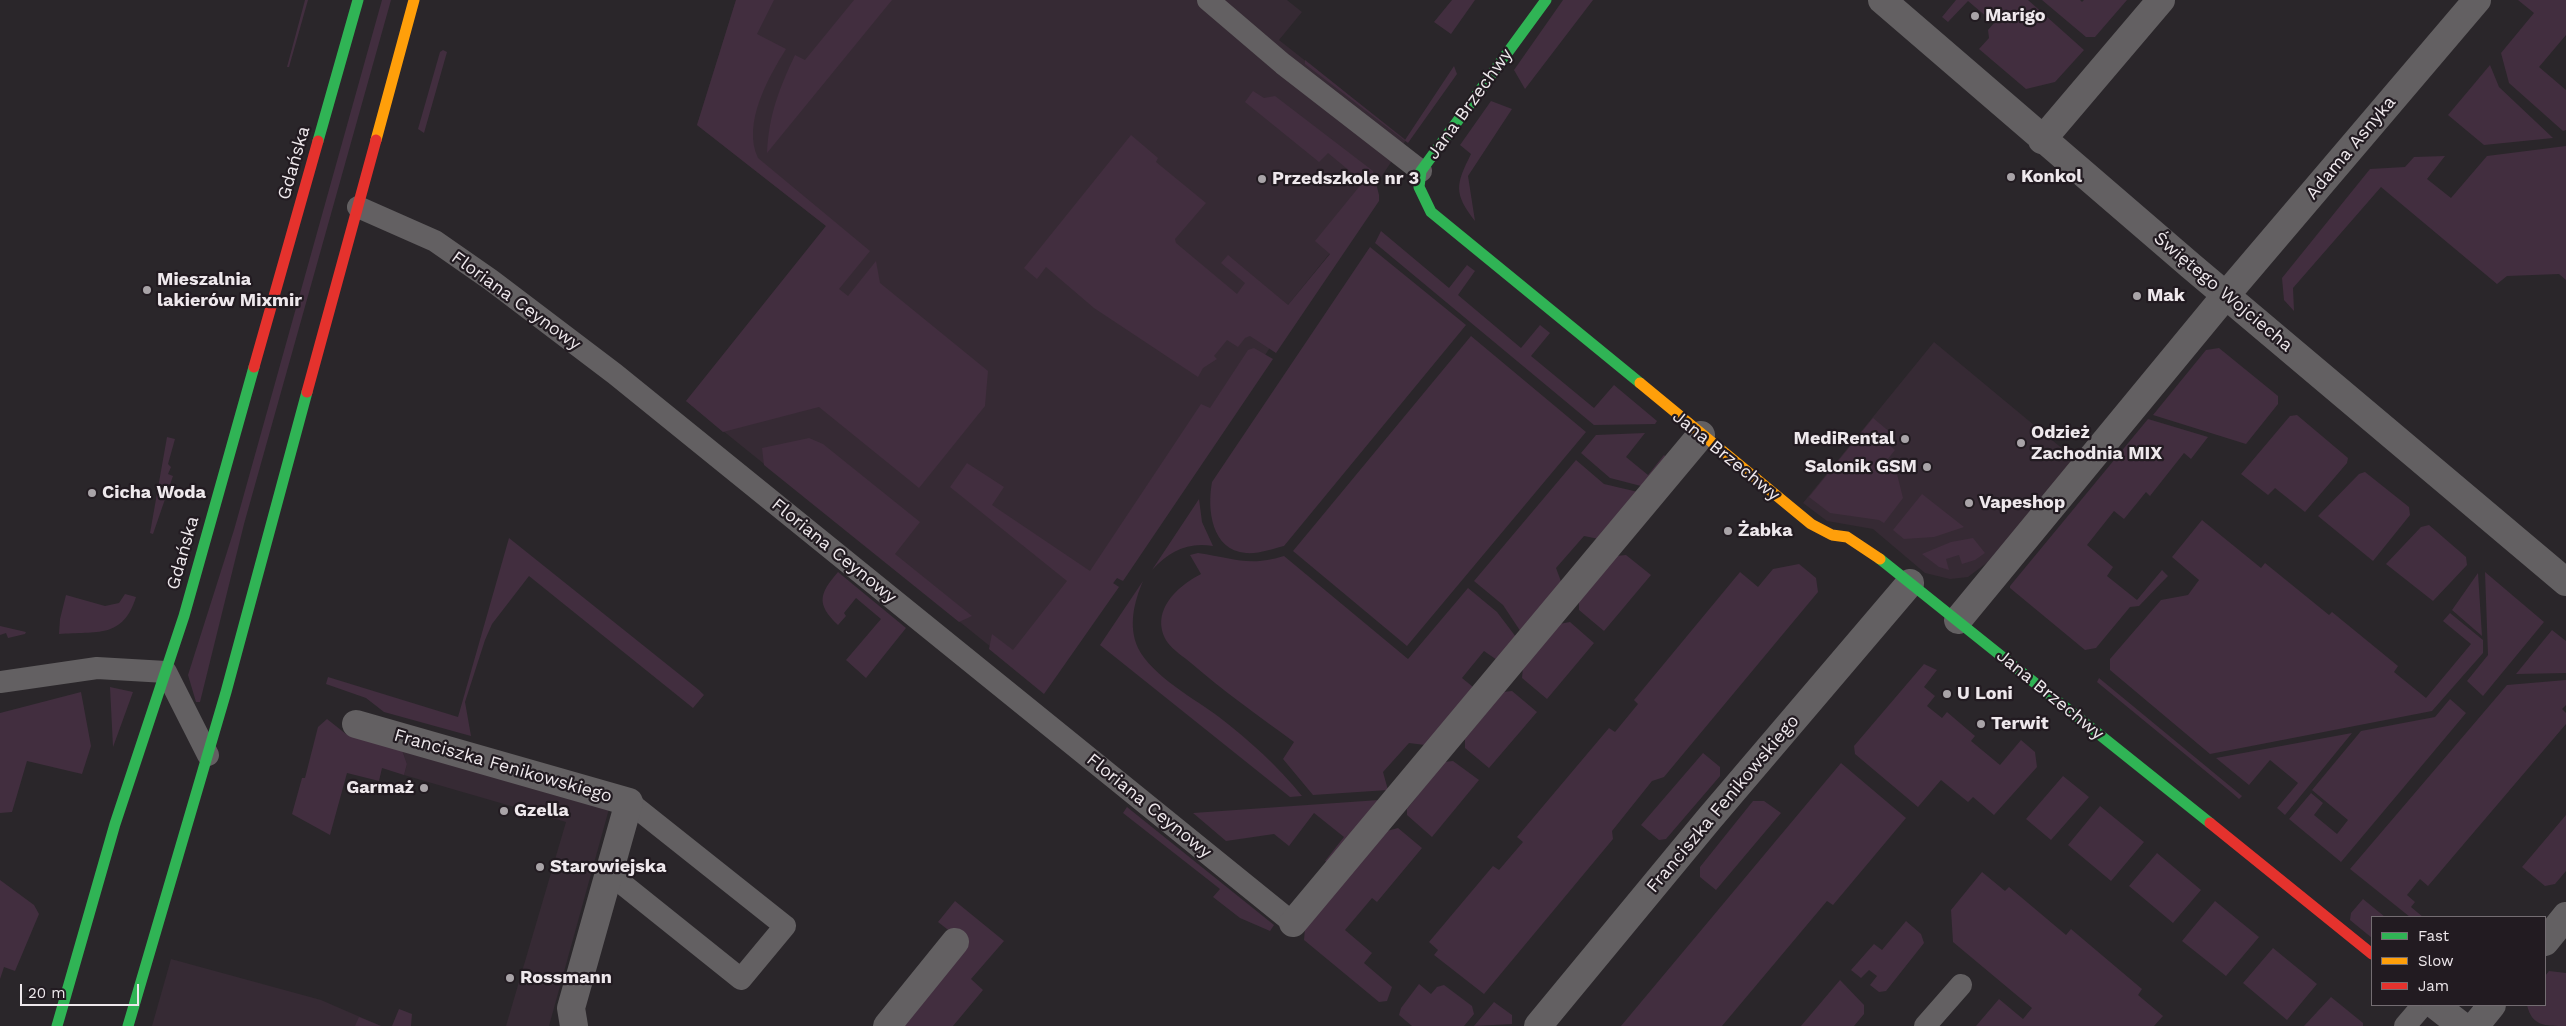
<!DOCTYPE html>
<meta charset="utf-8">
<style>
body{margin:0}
#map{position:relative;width:2566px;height:1026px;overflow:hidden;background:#2a262a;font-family:"Work Sans",sans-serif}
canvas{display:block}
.legend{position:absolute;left:2371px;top:916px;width:175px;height:90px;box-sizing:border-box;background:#221b21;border:1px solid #746d72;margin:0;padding:6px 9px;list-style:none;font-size:15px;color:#eee8ec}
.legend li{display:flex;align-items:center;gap:10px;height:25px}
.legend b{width:25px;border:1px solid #746d72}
.scale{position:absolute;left:20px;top:984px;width:119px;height:22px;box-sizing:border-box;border:2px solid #eee8ec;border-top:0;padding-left:6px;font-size:15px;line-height:18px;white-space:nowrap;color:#eee8ec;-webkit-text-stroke:4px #221b21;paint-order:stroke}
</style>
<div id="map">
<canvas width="2566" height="1026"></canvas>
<ul class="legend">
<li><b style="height:6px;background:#30b455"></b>Fast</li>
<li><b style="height:6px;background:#ff9f0a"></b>Slow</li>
<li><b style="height:6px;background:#e5322d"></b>Jam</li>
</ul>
<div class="scale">20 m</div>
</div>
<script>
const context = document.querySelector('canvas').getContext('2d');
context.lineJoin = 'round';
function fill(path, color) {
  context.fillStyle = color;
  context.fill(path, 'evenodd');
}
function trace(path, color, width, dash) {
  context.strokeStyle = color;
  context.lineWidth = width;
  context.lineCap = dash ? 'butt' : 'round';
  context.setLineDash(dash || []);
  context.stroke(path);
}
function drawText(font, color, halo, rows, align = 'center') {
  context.font = font + ' "Work Sans",sans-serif';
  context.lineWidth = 4.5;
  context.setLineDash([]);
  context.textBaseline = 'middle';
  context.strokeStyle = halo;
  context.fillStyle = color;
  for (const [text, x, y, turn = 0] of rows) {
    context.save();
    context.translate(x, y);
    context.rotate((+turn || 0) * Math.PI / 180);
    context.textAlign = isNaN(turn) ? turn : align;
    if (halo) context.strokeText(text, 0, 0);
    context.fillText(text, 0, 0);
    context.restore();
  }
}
const built = new Path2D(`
 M736,0h551l15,12 -23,28 127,100 -76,113 -42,52 -3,20 -242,364 -357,-288 140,-175 -129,-101z
 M1934,342l142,118 -76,93 -32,24 -18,2 -25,-6 -52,-44 -46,-8 -24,-18z
 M402,750l207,59 -60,217h-43l60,-204 -162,-47 3,-11z
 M171,959l150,41 60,26h-229z`);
const green = new Path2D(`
 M305,0h3l-19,67h-2z
 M382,0h9l-147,524 -44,178h-4l-8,-27 46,-145z
 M736,0h38l-17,34 29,15c-18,29 -44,75 -28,109l112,93 -31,38 9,7 28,-35 4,22 108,88 -3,35 -66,82 -100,-81 -96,25 -37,-31 140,-175 -129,-101z
 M854,0h38l-125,153c2,-39 12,-64 28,-98l10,5z
 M1452,0h23l-24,34 -17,-12z
 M1563,0h30l-68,89 -11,-19z
 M1956,0h72l56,50 -29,32 -29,7 -47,-40 10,-11 -1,-8 6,-7 -26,-22 -20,21 -6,-5z
 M2042,0h38l2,2 2,-2h43l-32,37h-9z
 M2518,0h48v35l-27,32 27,23v40l-3,1 -54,-48 -8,-30 33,-40z
 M443,50l4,2 -23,81 -6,-4 22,-77z
 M1305,60l100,80 49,-74 3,8 -49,69 -103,-79z
 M2490,65l9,22 54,51 -69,7 -36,-30z
 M1253,91l11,7 11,-2 98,75 6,24v6l-103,152 -26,-17 -5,2 -7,9 -11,-7 -13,16 3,3 -14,9 -5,9 -104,-69 -48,-41 -9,12 -13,-11 107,-133 27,23 -2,4 50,41 -31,36 1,4 61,51 8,-11 -24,-20 7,-8 60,50 42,-51 -15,-13 48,-59 -35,-29 -9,9 -74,-60z
 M1491,101l21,8 -44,67 7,45c-22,-28 -19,-37 -4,-67l-11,-9z
 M2566,146v134l-7,-6 -52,2 -10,8 -116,-97 -88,101 1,23 -10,-11 -2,-22 88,-109 35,-2 9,-10 31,-1 -18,23 24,19 36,-42z
 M1381,231l68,57 18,-23 8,6 -17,24 63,53 19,-23 10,8 -19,23 63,52 20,-23 43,36 -2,3 -61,1 -219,-182z
 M1370,247l96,78 -182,221c-12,3 -25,8 -38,7 -35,-3 -39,-44 -34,-71z
 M1471,336l115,96 -179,214 -114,-95z
 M1254,348l19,11 -150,222 -6,-3 -4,5 6,4 -75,107 -55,-45 3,-15 21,16 54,-69 -117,-94 17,-24 37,24 -12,18 98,66 111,-167 9,4 38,-58z
 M2219,348l59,48v8l-32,40 -93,-29 53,-65z
 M2297,415l51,43 -1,5 -42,49 -30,-24 -7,7 -27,-21 49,-58z
 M1873,418l18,15 -6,9 10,8 -8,10 8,6 8,32 -19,25 -5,-3 -49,-7 -21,-16z
 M2148,419l60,18 -17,22 -7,-6 -34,43 -4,-4 -22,27 -10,-8 -27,34 26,22 -6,9 30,24 25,-30 6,6 -29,30 -9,1 -34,41 -11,2 -75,-62v-2z
 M1645,433l-19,24 22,18 16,-20 2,2 -25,29 -31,-8 -29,-25 15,-18z
 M167,437l8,2 -7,25 3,3 -3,7 5,2 -20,58 -3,-1z
 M809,438l14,6 97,78 -25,32 77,62 -13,6 -195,-157 -2,-17z
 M1576,460l28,24 34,8 -39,47 -15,-3 -28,32 6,16 -41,48 -18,-27 -29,-24z
 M2365,472l44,35 1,8 -37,46 -55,-45 41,-42z
 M1922,494l42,33 -30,10 -30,2 -11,-9z
 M1199,499l3,23 11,24c-26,-4 -43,5 -61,24z
 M2202,520l59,48 4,-5 64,52 3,-3 66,54 -4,6 32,26 45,-54 -28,-23 7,-8 33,27v13l-51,58 -222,43 -100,-84v-11l51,-59 27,-5 11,-15 -27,-23z
 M2429,525l37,32 1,8 -34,36 -47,-37 35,-37z
 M509,538l190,152 5,5 -11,13 -164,-132 -37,48 -7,16 -20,62 6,34 -87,-24 -18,-14 -40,-14 2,-7 130,40z
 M1973,538l12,15 -10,7 -13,4 -3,-9 -13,4 3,11 -10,-3 -17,-13 29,-12z
 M1198,553c35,5 51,14 86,3l124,103 60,-71 29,24 19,25 -19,23 -13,-9 -22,27 11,9 -48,58 -16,-2 -26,29 5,18 -75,5 -30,-36 11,-17c-35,-26 -71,-51 -103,-79 -7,-6 -18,-13 -23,-20 -20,-30 9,-57 33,-69l-11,-19z
 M1626,555l25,20 -47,56 -25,-21v-11l37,-43z
 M1799,564l17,14 2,14 -154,185 -12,4 -40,50 1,8 -129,155 -50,-39 4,-5 -9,-8 64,-76 6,4 24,-28 -6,-5 92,-109 6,4 23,-28 -4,-4 106,-128 18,15 15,-18z
 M838,572l68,56 -40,50 -20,-18 35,-41 -25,-21 -12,15 2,3 -8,9c-22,-21 -19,-31 0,-53z
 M2485,572l59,50 -61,74 -16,-15 21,-26z
 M2478,573l4,63 -30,-26z
 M1143,581c-9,21 -15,45 -5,67 14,28 57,51 81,69 31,24 59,49 83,79l-12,1 -190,-152z
 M125,594l11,3c-13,42 -39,34 -77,37l1,-15 6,-24 39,11 14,-3z
 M1570,622l24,21 -47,56 -25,-21 1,-11 36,-43z
 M0,626l26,6 -1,2 -17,4 -2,-5 -6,2z
 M2552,630l14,11v32l-50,1z
 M1924,664l13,6 -13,17 11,9 -8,10 15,12 5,-6 28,24 -4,5 29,24 21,-25 14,12 2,15 -43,48 -21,-18 -5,5 -27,-22 -23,27 -63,-53 -1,-8z
 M2099,678l143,118 -3,3 -8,-7 -134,-110z
 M2566,680v25l-4,4 4,4v11l-138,162 -8,-7 -13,16 8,7 -4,5 12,10h-13l-60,-48 157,-184z
 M110,687l23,5 -20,55z
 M1512,691l25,21 -48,56 -24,-20v-9l38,-47z
 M81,692l10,54 -9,28 -55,-13 -15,51 -12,1v-100z
 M2450,699l16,14 -125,149 -52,-43 22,-26 12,10 -9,12 23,19 11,-14 -36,-30 49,-59 74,-14z
 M327,719l19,15 56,16 5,14 -3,11 -22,-7 -3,13 -32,-8 -17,62 -38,-21 10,-36h3l13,-51z
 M2352,733l-67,82 -8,-7 21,-25 -28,-23 -21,25 -33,-27z
 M1703,753l17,14v9l-54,63 -7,1 -18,-15z
 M1453,761l26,19 -47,57 -25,-22v-6l37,-47z
 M1841,763l65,55 -73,87 -6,-4 -105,125h-101z
 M2063,776l26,21 -38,43 -25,-21z
 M1379,800l-52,62 -2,-1 19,-24 -30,-24 -25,33 -15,-12 -48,7 -33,-28z
 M1753,801h11l17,12 -65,77 -16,-13v-10z
 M2100,806l44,36 -33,39 -43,-36z
 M1127,807l147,118 -4,6 -30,-13 -27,-21 7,-8 -97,-76z
 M2566,815v56l-11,13 -10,2 -23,-19z
 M1398,828l24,20 -45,54 -5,-4 -27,32 27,23 -8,10 28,24 -5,14 -8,1 -75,-62 1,-12 82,-97z
 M2157,853l44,37 -28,33 -44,-37z
 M1982,872l23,19 4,-4 57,48 5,-6 71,60 -4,6 25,21 -9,10h-178l23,-27 24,20 9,-11 -79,-66 -2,-32z
 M0,880l34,25 5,9 -24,57 -11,-4 -4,12z
 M2363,899l22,18h-13v21l-22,-18 1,-7z
 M955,901l49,40 -33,38 12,11 -30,36h-54l67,-82 -28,-22z
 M2215,901l44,36 -33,39 -44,-35z
 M1906,921l15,13 3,9 -38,48 -7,1 -9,-7 7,-9 -8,-6 -8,8 -10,-8 23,-26 8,6z
 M2273,948l44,36 -30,36 -44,-37z
 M2549,971l17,2v53c-22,0 -34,0 -39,-21h18v-29z
 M1840,980l24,25v9l-10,12h-53z
 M1419,984l12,10 6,-7 7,-2 28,21 2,8 -10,12h-52l-13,-11 2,-7z
 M2331,997l32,26v3h-59z
 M1494,1002l18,13v9l-38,2z
 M399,1009l13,5 -1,12h-19z
 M359,1017l22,9h-26z`);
const lane = new Path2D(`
 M1208,0l75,64 138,107
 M358,207l77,34 56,39 124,94 678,549
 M0,682l97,-14 69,4 42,83
 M610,874l131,105 44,-53 -156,-124
 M1925,1026l36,-41
 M2405,1026l18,-21`);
const street = new Path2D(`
 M1882,0l309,266 375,316
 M2042,140l119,-140
 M1958,620l268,-325 251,-295
 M356,724l273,78 -58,206 3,18
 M1293,923l408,-488
 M2545,942l21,-26
 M2435,1005l27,21
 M887,1026l68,-84
 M1538,1026l171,-207 201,-236
 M2475,1026l17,-21`);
const fast = new Path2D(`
 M1546,0l-125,171 -2,16 12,25 209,171
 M318,141l40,-141
 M1880,559l330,264
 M57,1026l58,-202 69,-208 70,-249
 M128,1026l98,-334 81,-300`);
const slow = new Path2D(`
 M376,140l38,-140
 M1640,383l171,141 21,11 15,2 33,22`);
const jam = new Path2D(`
 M254,367l64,-226
 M307,392l69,-252
 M2210,823l162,131`);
const markers = [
 [1975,16,5,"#a9a4a8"],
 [2011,177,5,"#a9a4a8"],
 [1262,179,5,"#a9a4a8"],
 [147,290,5,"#a9a4a8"],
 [2137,296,5,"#a9a4a8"],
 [1905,439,5,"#a9a4a8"],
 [2021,443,5,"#a9a4a8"],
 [1927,467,5,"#a9a4a8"],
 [92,493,5,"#a9a4a8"],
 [1969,503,5,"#a9a4a8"],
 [1728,531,5,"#a9a4a8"],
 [1947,694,5,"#a9a4a8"],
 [1981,724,5,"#a9a4a8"],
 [424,788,5,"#a9a4a8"],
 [504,811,5,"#a9a4a8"],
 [540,867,5,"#a9a4a8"],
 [510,978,5,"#a9a4a8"]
];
const poiNames = [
 ["Marigo",1985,16],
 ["Konkol",2021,177],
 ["Przedszkole nr 3",1272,179],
 ["Mieszalnia",157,280],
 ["lakierów Mixmir",157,301],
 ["Mak",2147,296],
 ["Odzież",2031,433],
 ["Zachodnia MIX",2031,454],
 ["MediRental",1895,439,"right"],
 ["Salonik GSM",1917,467,"right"],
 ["Cicha Woda",102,493],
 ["Vapeshop",1979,503],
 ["Żabka",1738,531],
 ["U Loni",1957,694],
 ["Terwit",1991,724],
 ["Garmaż",414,788,"right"],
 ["Gzella",514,811],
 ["Starowiejska",550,867],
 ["Rossmann",520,978]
];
const streetNames = [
 ["Jana Brzechwy",1470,104,-54],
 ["Adama Asnyka",2351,148,-50],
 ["Gdańska",294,163,-74],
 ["Świętego Wojciecha",2223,292,40],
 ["Floriana Ceynowy",516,301,36],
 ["Jana Brzechwy",1726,456,39],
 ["Floriana Ceynowy",834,551,39],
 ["Gdańska",183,553,-74],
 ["Jana Brzechwy",2050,695,39],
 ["Franciszka Fenikowskiego",503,766,16],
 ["Franciszka Fenikowskiego",1723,804,-50],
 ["Floriana Ceynowy",1149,806,39]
];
fill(built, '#362a34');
fill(green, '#422e3f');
trace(lane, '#636062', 22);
trace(street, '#636062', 28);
trace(fast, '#30b455', 11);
trace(slow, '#ff9f0a', 11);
trace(jam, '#e5322d', 11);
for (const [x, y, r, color] of markers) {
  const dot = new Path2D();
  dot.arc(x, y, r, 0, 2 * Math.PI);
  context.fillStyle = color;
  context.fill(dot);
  trace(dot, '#221b21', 2);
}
drawText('bold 18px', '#eee8ec', '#221b21', poiNames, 'left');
drawText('18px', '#eee8ec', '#221b21', streetNames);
</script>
